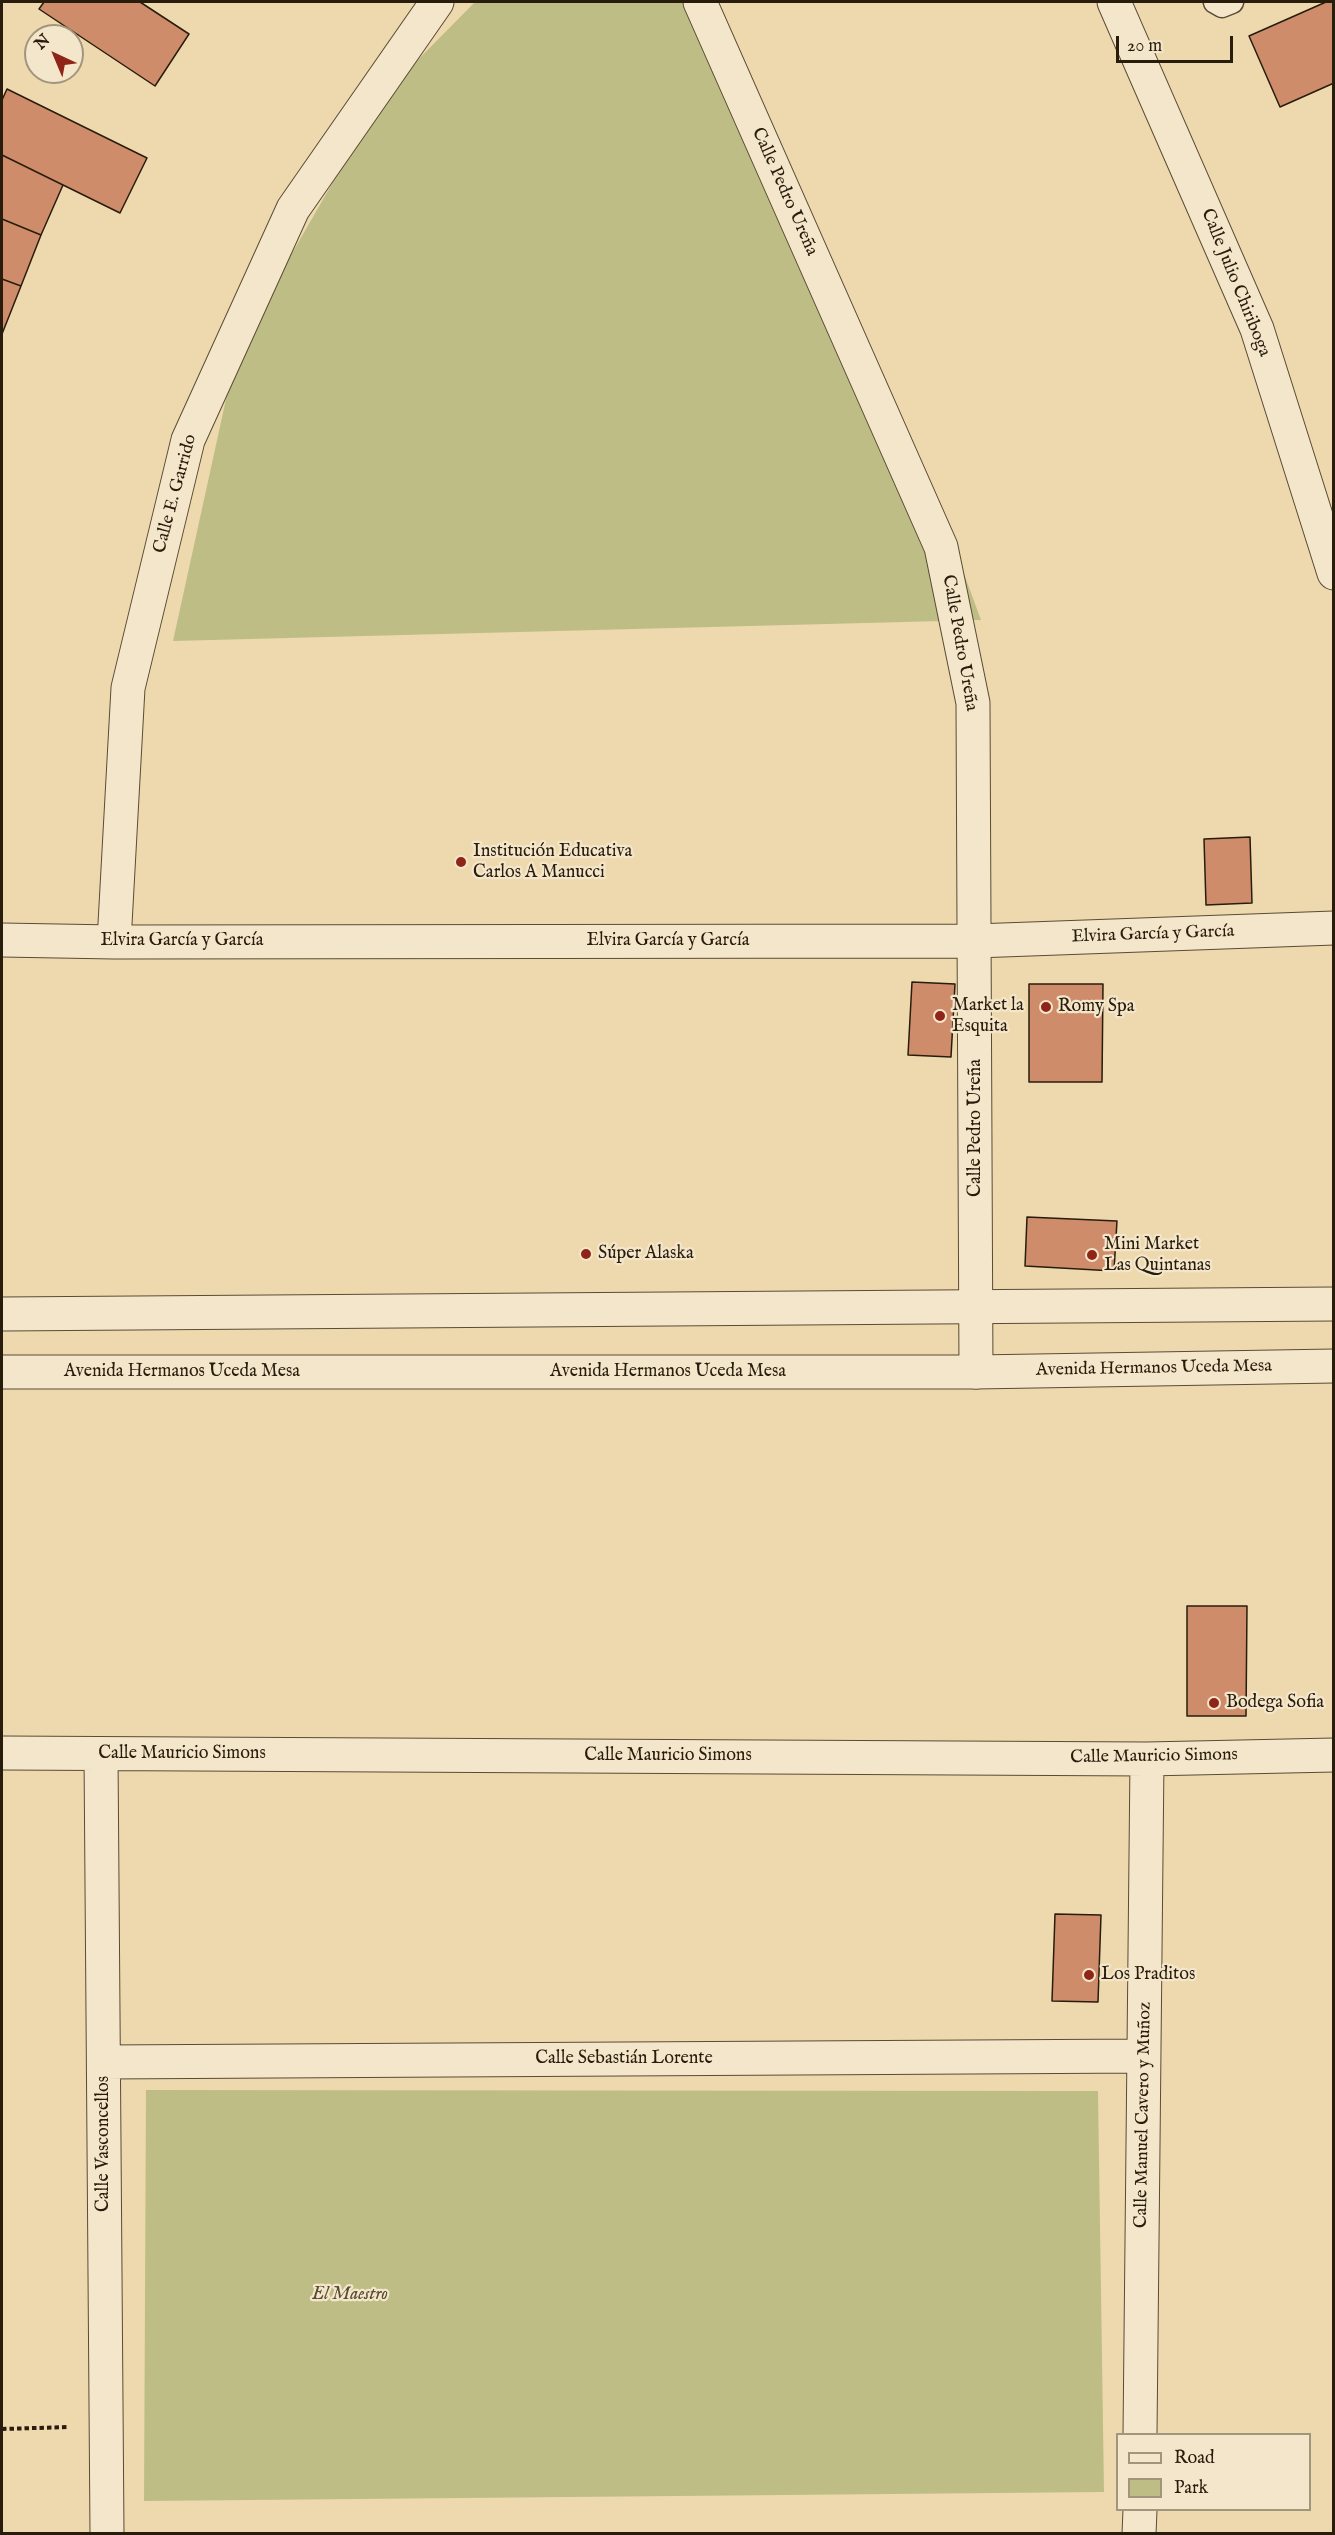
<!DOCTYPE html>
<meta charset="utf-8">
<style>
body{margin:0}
#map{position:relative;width:1335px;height:2535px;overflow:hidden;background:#eed9ae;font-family:"IM FELL English",serif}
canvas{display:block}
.frame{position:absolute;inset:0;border:3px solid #281c0d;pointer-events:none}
.legend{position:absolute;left:1116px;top:2433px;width:195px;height:78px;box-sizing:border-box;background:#f4e6ca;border:2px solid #a2957e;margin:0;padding:8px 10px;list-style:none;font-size:18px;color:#281c0d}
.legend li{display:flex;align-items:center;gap:12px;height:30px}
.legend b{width:30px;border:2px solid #a2957e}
.north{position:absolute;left:24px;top:24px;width:60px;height:60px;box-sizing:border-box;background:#f4e6ca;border:2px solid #a2957e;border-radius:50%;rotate:316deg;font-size:16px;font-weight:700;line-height:24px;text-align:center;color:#281c0d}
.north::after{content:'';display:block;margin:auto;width:21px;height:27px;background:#8f2418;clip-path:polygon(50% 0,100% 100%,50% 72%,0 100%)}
.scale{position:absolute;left:1116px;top:36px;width:117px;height:27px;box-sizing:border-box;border:3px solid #281c0d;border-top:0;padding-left:8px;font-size:18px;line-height:21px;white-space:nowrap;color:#281c0d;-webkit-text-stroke:4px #f4e6ca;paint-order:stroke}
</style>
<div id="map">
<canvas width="1335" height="2535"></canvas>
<div class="frame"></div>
<ul class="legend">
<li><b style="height:8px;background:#f4e6ca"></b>Road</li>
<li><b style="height:16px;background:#bfbd86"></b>Park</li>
</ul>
<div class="north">N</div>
<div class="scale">20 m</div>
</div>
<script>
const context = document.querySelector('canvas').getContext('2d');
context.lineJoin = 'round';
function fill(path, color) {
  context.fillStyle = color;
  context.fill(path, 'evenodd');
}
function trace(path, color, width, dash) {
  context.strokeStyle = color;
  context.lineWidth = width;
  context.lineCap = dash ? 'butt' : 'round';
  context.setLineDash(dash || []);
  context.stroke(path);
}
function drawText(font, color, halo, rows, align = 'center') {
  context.font = font + ' "IM FELL English",serif';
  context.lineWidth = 4.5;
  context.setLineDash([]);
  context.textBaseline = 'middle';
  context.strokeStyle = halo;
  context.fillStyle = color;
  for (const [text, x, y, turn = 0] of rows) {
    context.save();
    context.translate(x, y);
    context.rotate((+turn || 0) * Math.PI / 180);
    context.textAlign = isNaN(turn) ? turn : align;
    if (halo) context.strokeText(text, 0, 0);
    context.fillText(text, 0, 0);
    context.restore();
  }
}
const green = new Path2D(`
 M475,2h222l238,493 46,125 -808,21 64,-292 146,-254z
 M146,2090l952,1 6,401 -960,9z`);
const building = new Path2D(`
 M44,2h96l49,32 -34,52 -116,-77z
 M1326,2h8v81l-54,24 -31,-71z
 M7,89l140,69 -27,55 -118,-58v-55z
 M2,155l61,30 -22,50 -39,-16z
 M2,219l39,16 -20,51 -19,-7z
 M2,279l19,7 -19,48z
 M1250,837l2,66 -46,2 -2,-66z
 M912,982l43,2 -4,73 -43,-2z
 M1029,984h74l-1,98h-73z
 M1027,1217l90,4 -3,50 -89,-5z
 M1187,1606h60l-1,110h-59z
 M1055,1914l46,1 -3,87 -46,-1z`);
const path = new Path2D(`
 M2,2429l67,-2`);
const service = new Path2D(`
 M1215,2l7,4 10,-4`);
const minor = new Path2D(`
 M700,2l241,545 32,156 3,669
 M1114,2l143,327 77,244
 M2,940l112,2 861,-1 359,-13
 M114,942l14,-254 60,-248 105,-231 144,-207
 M2,1753l1145,6 187,-4
 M101,1754l6,780
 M104,2062l1040,-6
 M1140,2434l7,-675
 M1139,2534l1,-24`);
const tertiary = new Path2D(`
 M2,1314l1332,-10
 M2,1372h974l358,-6`);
const markers = [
 [461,862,6,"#8f2418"],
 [1046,1007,6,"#8f2418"],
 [940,1016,6,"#8f2418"],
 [586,1254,6,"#8f2418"],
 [1092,1255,6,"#8f2418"],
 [1214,1703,6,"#8f2418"],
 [1089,1975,6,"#8f2418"]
];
const streetNames = [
 ["Calle Pedro Ureña",784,192,66],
 ["Calle Julio Chiriboga",1235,283,68],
 ["Calle E. Garrido",176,494,-75],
 ["Calle Pedro Ureña",959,643,80],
 ["Elvira García y García",1153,935,-2],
 ["Elvira García y García",182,941],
 ["Elvira García y García",668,941],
 ["Calle Pedro Ureña",976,1128,-90],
 ["Avenida Hermanos Uceda Mesa",1154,1369,-1],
 ["Avenida Hermanos Uceda Mesa",182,1372],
 ["Avenida Hermanos Uceda Mesa",668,1372],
 ["Calle Mauricio Simons",182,1754],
 ["Calle Mauricio Simons",668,1756],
 ["Calle Mauricio Simons",1154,1757,-1],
 ["Calle Sebastián Lorente",624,2059],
 ["Calle Manuel Cavero y Muñoz",1144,2115,-89],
 ["Calle Vasconcellos",104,2144,-90]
];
const poiNames = [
 ["Institución Educativa",473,852],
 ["Carlos A Manucci",473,873],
 ["Market la",952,1006],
 ["Esquita",952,1027],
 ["Romy Spa",1058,1007],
 ["Mini Market",1104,1245],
 ["Las Quintanas",1104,1266],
 ["Súper Alaska",598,1254],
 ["Bodega Sofia",1226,1703],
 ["Los Praditos",1101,1975]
];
const parkNames = [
 ["El Maestro",350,2295]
];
fill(green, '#bfbd86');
fill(building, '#ce8c6a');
trace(building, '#281c0d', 1.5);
trace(service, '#5a4b35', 25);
trace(minor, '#5a4b35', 35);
trace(tertiary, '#5a4b35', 35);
trace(path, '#281c0d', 4, [4.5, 3]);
trace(service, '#f4e6ca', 22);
trace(minor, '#f4e6ca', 33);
trace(tertiary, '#f4e6ca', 33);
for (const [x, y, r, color] of markers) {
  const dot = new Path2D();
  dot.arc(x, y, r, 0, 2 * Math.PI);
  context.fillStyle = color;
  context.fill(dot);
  trace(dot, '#f4e6ca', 2);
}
drawText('18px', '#281c0d', '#f4e6ca', streetNames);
drawText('18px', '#281c0d', '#f4e6ca', poiNames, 'left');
drawText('italic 18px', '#554c31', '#f4e6ca', parkNames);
</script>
